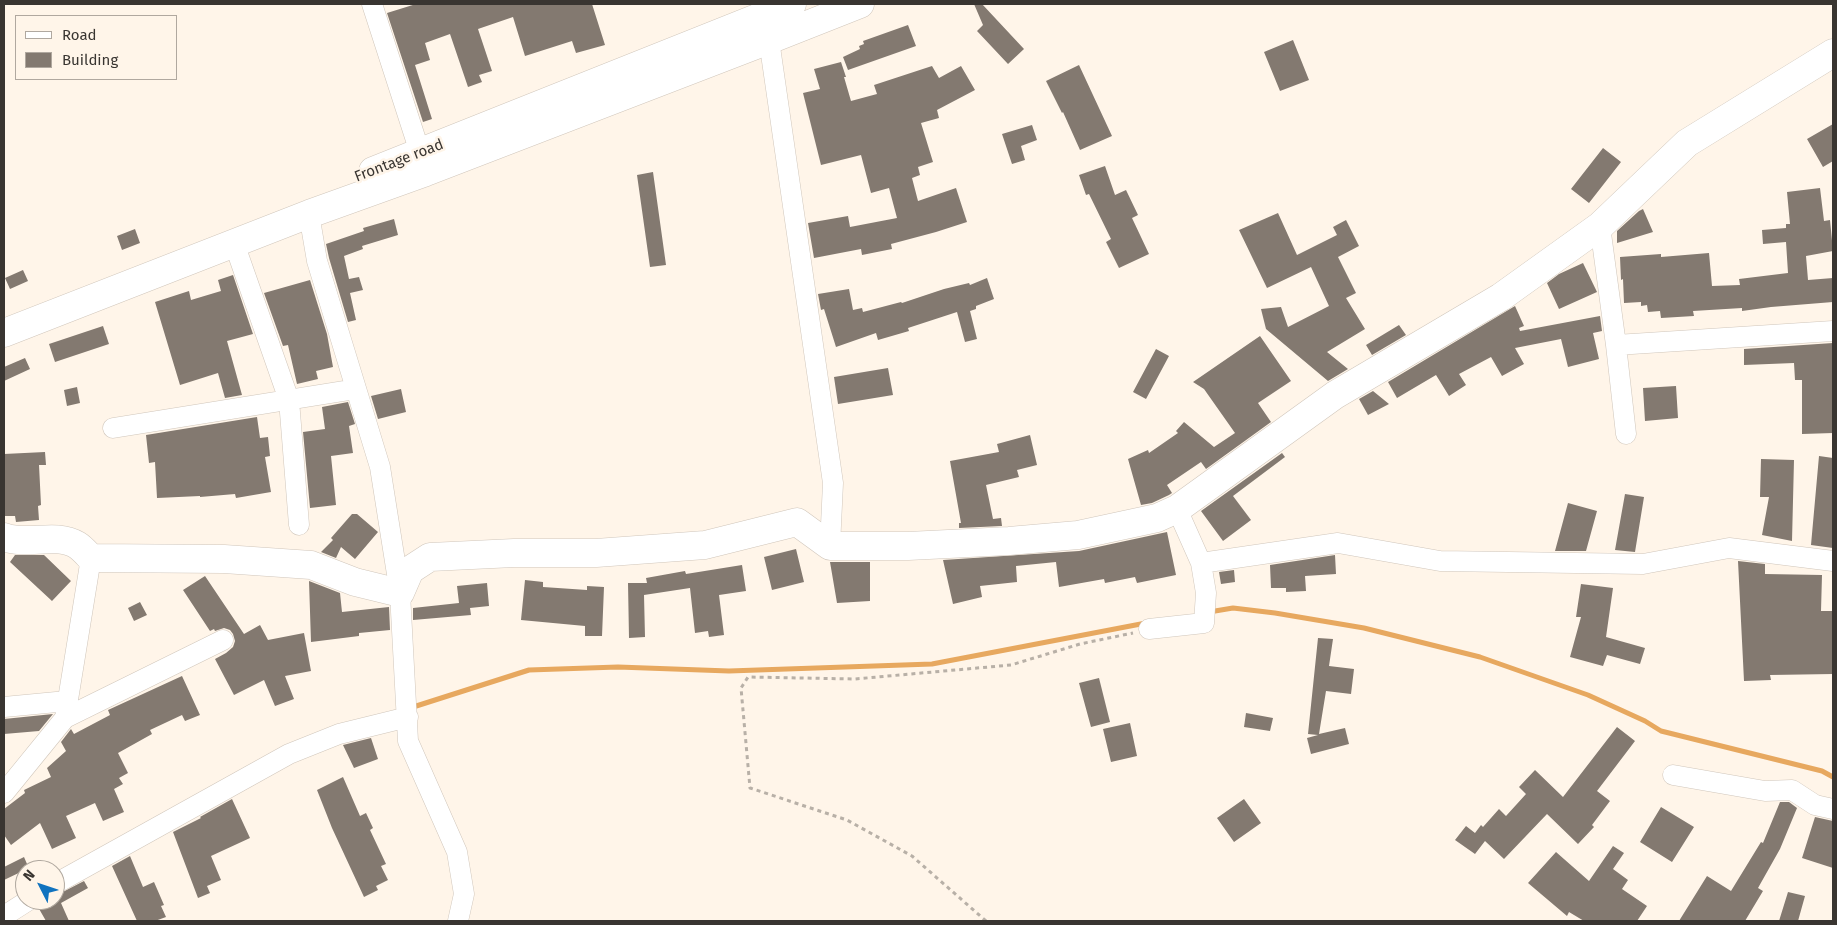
<!DOCTYPE html>
<style>
body{margin:0}
#map{position:relative;width:1837px;height:925px;overflow:hidden;background:#fff5e9;font-family:"Fira Sans",sans-serif}
canvas{display:block}
.frame{position:absolute;inset:0;border:5px solid #393531;pointer-events:none}
.legend{position:absolute;left:15px;top:15px;width:162px;height:65px;box-sizing:border-box;background:#fff5e9;border:1px solid #b0a89f;margin:0;padding:6px 9px;list-style:none;font-size:15px;color:#393531}
.legend li{display:flex;align-items:center;gap:10px;height:25px}
.legend b{width:25px;border:1px solid #b0a89f}
.north{position:absolute;left:15px;top:860px;width:50px;height:50px;box-sizing:border-box;background:#fff5e9;border:1px solid #b0a89f;border-radius:50%;rotate:311deg;font-size:14px;font-weight:700;line-height:20px;text-align:center;color:#393531}
.north::after{content:'';display:block;margin:auto;width:18px;height:22px;background:#1173bf;clip-path:polygon(50% 0,100% 100%,50% 72%,0 100%)}
</style>
<div id="map">
<canvas width="1837" height="925"></canvas>
<div class="frame"></div>
<ul class="legend">
<li><b style="height:6px;background:#fff"></b>Road</li>
<li><b style="height:14px;background:#837970"></b>Building</li>
</ul>
<div class="north">N</div>
</div>
<script>
const context = document.querySelector('canvas').getContext('2d');
context.lineJoin = 'round';
function trace(path, color, width, dash) {
  context.strokeStyle = color;
  context.lineWidth = width;
  context.lineCap = dash ? 'butt' : 'round';
  context.setLineDash(dash || []);
  context.stroke(path);
}
function fill(path, color) {
  context.fillStyle = color;
  context.fill(path, 'evenodd');
}
function drawText(font, color, halo, rows, align = 'center') {
  context.font = font + ' "Fira Sans",sans-serif';
  context.lineWidth = 5;
  context.setLineDash([]);
  context.textBaseline = 'middle';
  context.strokeStyle = halo;
  context.fillStyle = color;
  for (const [text, x, y, turn = 0] of rows) {
    context.save();
    context.translate(x, y);
    context.rotate((+turn || 0) * Math.PI / 180);
    context.textAlign = isNaN(turn) ? turn : align;
    if (halo) context.strokeText(text, 0, 0);
    context.fillText(text, 0, 0);
    context.restore();
  }
}
const stream = new Path2D(`
 M1209,612l24,-4 42,5 89,15 116,29 108,38 57,26 16,10 161,40 11,6
 M410,708l119,-38 89,-3 111,4 203,-7 214,-41`);
const building = new Path2D(`
 M416,4h176l13,41 -29,8 -4,-12 -47,15 -12,-39 -35,12 14,42 -13,4 3,7 -14,5 -18,-53 -25,9 5,17 -15,5 17,54 -9,3 -36,-109z
 M974,4h8l42,45 -16,15 -31,-33 6,-6z
 M908,25l8,21 -68,24 -5,-13 17,-8 -1,-3 5,-2 -1,-3z
 M1293,40l16,40 -29,11 -16,-39z
 M841,62l5,15h-2l7,24 26,-7 -3,-9 58,-19 7,12 22,-12 14,24 -38,20 2,8 -18,5 12,39 -15,5 2,8 -8,3 6,23 38,-13 11,34 -31,10 -45,12 1,5 -30,6 -1,-6 -47,9 -6,-35 40,-7 2,11 47,-9 -8,-30 -18,5 -10,-38 -40,10 -18,-72 17,-4 -6,-20z
 M1079,65l33,71 -32,14 -17,-38 -1,1 -16,-32z
 M1833,124v37l-10,6 -16,-28z
 M1032,125l5,15 -16,6 4,14 -13,4 -10,-30z
 M1603,148l18,14 -32,41 -18,-14z
 M1105,166l10,29 11,-5 12,25 -6,3 17,36 -30,14 -13,-26 5,-3 -22,-45 -3,1 -7,-20z
 M653,172l13,93 -16,2 -13,-92z
 M1820,188l4,33 6,-1 3,31 -27,5 2,24 25,-2v24l-62,5 -29,4v-3l-49,3 1,5 -33,2 -1,-7 -12,1 -1,-7 -6,1v-4l-17,1 -1,-24 -2,1 -1,-23 41,-3v3l48,-4 3,33 28,-1 -1,-6 49,-6 -2,-31 -23,2 -1,-14 24,-2v-4h4l-3,-32z
 M1643,209l10,23 -36,11v-12l22,-20z
 M1278,213l19,42 40,-20 -4,-8 13,-7 13,26 -21,11 18,36 -10,5 19,31 -38,23 21,17 -20,12 -62,-52 -5,-20 20,-2 7,20 41,-21 -18,-39 -44,21 -28,-58z
 M394,219l4,16 -36,11 1,3 -19,7 5,23 10,-2 4,13 -13,3 6,27 -8,2 -19,-64 -3,-14 38,-13 -1,-3z
 M135,229l5,14 -18,7 -5,-14z
 M1583,263l14,29 -38,17 -12,-26 12,-9z
 M23,270l5,11 -18,8 -5,-11z
 M233,275l20,59 -26,7 15,54 -17,3 -7,-25 -38,12 -25,-83 34,-11 2,9 30,-9 -3,-11z
 M987,278l7,21 -18,7v3l-6,2 7,28 -12,3 -8,-30 -49,16 1,3 -31,9 -2,-7 -40,14 -12,-38 -3,1 -3,-16 31,-5 4,21 9,-2 1,4 38,-10 1,1 42,-14 25,-6 1,2z
 M310,280l17,54 6,33 -17,4 2,8 -21,5 -9,-39 -5,1 -19,-53z
 M1515,306l9,20 -5,2 1,3 80,-15 2,15 -9,2 6,26 -31,8 -7,-28 -46,9 9,16 -22,12 -11,-19 -32,17 7,11 -17,11 -13,-21 -39,23 -9,-16z
 M1399,325l7,10 -34,20 -6,-10z
 M103,326l6,18 -54,18 -6,-18z
 M1260,336l31,45 -33,22 13,19 -65,47 -5,-7 -34,23 5,8 -3,2 -17,8 -11,2 -13,-46 20,-9 1,3 29,-20 -2,-2 8,-9 30,25 21,-14 -31,-44 -11,-7z
 M1833,343v90l-31,1v-54h-7l-1,-17 -50,2v-16z
 M1156,349l13,7 -23,43 -13,-7z
 M25,358l5,11 -26,12v-14z
 M888,368l5,27 -55,9 -4,-27z
 M1676,386l2,32 -33,3 -2,-33z
 M77,387l3,16 -13,3 -3,-16z
 M401,389l5,23 -28,7 -7,-23z
 M1373,391l16,13 -21,11 -9,-16z
 M348,402l7,22 -6,2 4,27 -22,3 5,49 -26,3 -7,-76 22,-3 -3,-22z
 M257,417l3,21 8,-1 2,19 -5,1 6,35 -35,6 -1,-4 -35,3v-1l-43,2 -2,-36 -6,1 -3,-28z
 M1030,435l7,30 -20,5 2,7 -33,8 7,34 8,-1 1,8 -43,2v-5h2l-11,-62 49,-9 -2,-8z
 M45,452l1,13h-7l2,40 -3,1 1,14 -23,2 -1,-6h-10l-1,-62z
 M1282,453l3,4 -52,39 18,24 -28,21 -22,-30z
 M1819,456l14,2v90l-22,-3z
 M1761,459l33,1 -2,81 -30,-6 7,-38h-9z
 M1625,494l19,3 -9,55 -20,-2z
 M1568,503l29,8 -11,40h-31z
 M352,514h5l21,18 -23,27 -14,-12 -5,11 -15,-6 12,-12 -2,-2z
 M1167,532l9,43 -39,8 -2,-6 -30,6 -1,-4 -45,8 -3,-25 -40,4 1,16 -37,4 2,11 -29,7 -10,-44 136,-9z
 M796,549l8,33 -32,8 -8,-33z
 M15,555h29l27,26 -19,20 -42,-39z
 M1335,555l1,19 -31,2 1,15 -20,1v-4h-15l-1,-23z
 M1738,561l27,3v10l57,1 -1,36h12v63l-63,1 1,5 -27,1z
 M830,562h40v39l-33,2z
 M742,565l4,26 -27,4 5,40 -15,2 -1,-6 -13,2 -5,-45 -46,7 1,42 -16,1 -1,-55h19l-1,-5 39,-7 1,3z
 M1234,570l1,12 -14,2 -2,-12z
 M205,576l39,58 16,-9 8,15 36,-7 7,38 -26,5 9,23 -19,7 -11,-26 -30,15 -19,-36 11,-6 7,-6 2,-6 -2,-7 -3,-4 -6,-2 -9,3 -1,-2 -4,2 -27,-41z
 M525,580l18,2v5l44,3v-4l17,1 -2,49h-17v-10l-64,-6z
 M309,581l31,12 2,19 47,-5 1,23 -31,3v3l-48,6z
 M487,583l2,23 -19,2 1,7 -58,5v-12l46,-5 -2,-17z
 M1581,584l32,4 -7,49 39,11 -5,16 -33,-9 -4,11 -33,-9 11,-40h-5z
 M140,602l7,13 -13,6 -6,-13z
 M1318,638l15,1 -4,27 25,3 -3,25 -25,-3 -7,43 26,-6 4,16 -38,10 -4,-16 11,-3 -10,-1z
 M182,676l18,39 -15,6 -3,-6 -32,15 2,4 -34,19 10,20 -9,5 4,6 -9,5 10,23 -21,9 -8,-18 -29,13 10,22 -24,11 -12,-26 -29,22 -7,-10v-26l21,-16 -1,-3 27,-13 -4,-9 19,-17 -5,-9 10,-13 3,5 36,-19 -2,-5z
 M1099,678l11,44 -19,5 -12,-44z
 M1246,713l27,5 -3,13 -26,-4z
 M53,714l-14,17 -35,3v-15z
 M1130,723l7,33 -26,6 -8,-33z
 M1617,727l18,14 -38,50 13,10 -18,24 2,2 -16,17 -31,-30 -43,45 -19,-18 -10,13 -20,-14 11,-14 9,7 6,-8 2,2 16,-18 7,7 20,-22 -7,-7 16,-17 28,27z
 M371,738l7,21 -24,9 -11,-23z
 M343,777l17,39 6,-3 7,15 -3,2 16,34 -5,2 7,14 -12,6 2,4 -14,7 -32,-69 -15,-38z
 M232,799l18,39 -39,18 10,24 -14,6 3,7 -12,5 -25,-66 28,-14 -1,-1z
 M1244,799l17,24 -27,19 -17,-24z
 M1780,802h9l8,6 -17,41 -22,39 5,3 -18,30h-66l28,-45 24,15 30,-49 2,1z
 M1661,807l33,20 -22,35 -32,-20z
 M1815,817l18,4v47l-31,-10z
 M1613,846l11,7 -11,16 15,11 -6,9 25,17 -10,15h-53l-15,-9 -2,4 -39,-33 28,-31 33,29z
 M130,856l13,31 11,-5 10,23 -3,1 5,11 -11,4h-18l-25,-55z
 M24,857l3,7v5l-23,11v-13z
 M84,881l4,7 -27,15 8,18h-23l-8,-14 3,-7h14v-4z
 M1788,892l17,4 -7,25h-19z`);
const path = new Path2D(`
 M986,921l-74,-65 -65,-36 -97,-32 -9,-100 7,-11 107,2 156,-14 69,-21 53,-11`);
const street = new Path2D(`
 M372,4l52,161
 M769,40l64,443 -3,63
 M309,214l8,47 63,206 20,126 8,148 49,111 7,42 -6,27
 M1600,226l16,119 10,89
 M234,243l55,157 10,125
 M1616,345l217,-14
 M113,428l243,-39
 M1177,509l24,54 137,-20 102,18 203,3 86,-16 104,13
 M1149,629l55,-6 2,-30 -5,-30
 M4,707l63,-6
 M65,718l158,-78
 M1673,775l92,16 27,-1 23,15 18,4
 M4,793l61,-75 26,-160
 M55,884l234,-130 50,-20 69,-17
 M4,916l25,-16`);
const secondary = new Path2D(`
 M373,171l419,-167
 M4,333l305,-119 117,-42 343,-132 91,-36
 M4,537c23,9 51,-5 73,8 5,3 10,9 14,13l133,1 87,6 44,17 45,11 10,-23 20,-13 84,-4h82l109,-8 92,-23 33,24h78l101,-5 69,-6 79,-17 20,-9 158,-114 166,-98 99,-71 87,-83 146,-90`);
const streetNames = [
 ["Frontage road",399,161,-21]
];
trace(stream, '#e7a85f', 5);
fill(building, '#837970');
trace(street, '#d0c6bb', 21);
trace(secondary, '#d0c6bb', 29);
trace(path, '#b8b0a7', 3, [4, 4]);
trace(street, '#fff', 20);
trace(secondary, '#fff', 28);
drawText('15px', '#393531', '#fff5e9', streetNames);
</script>
